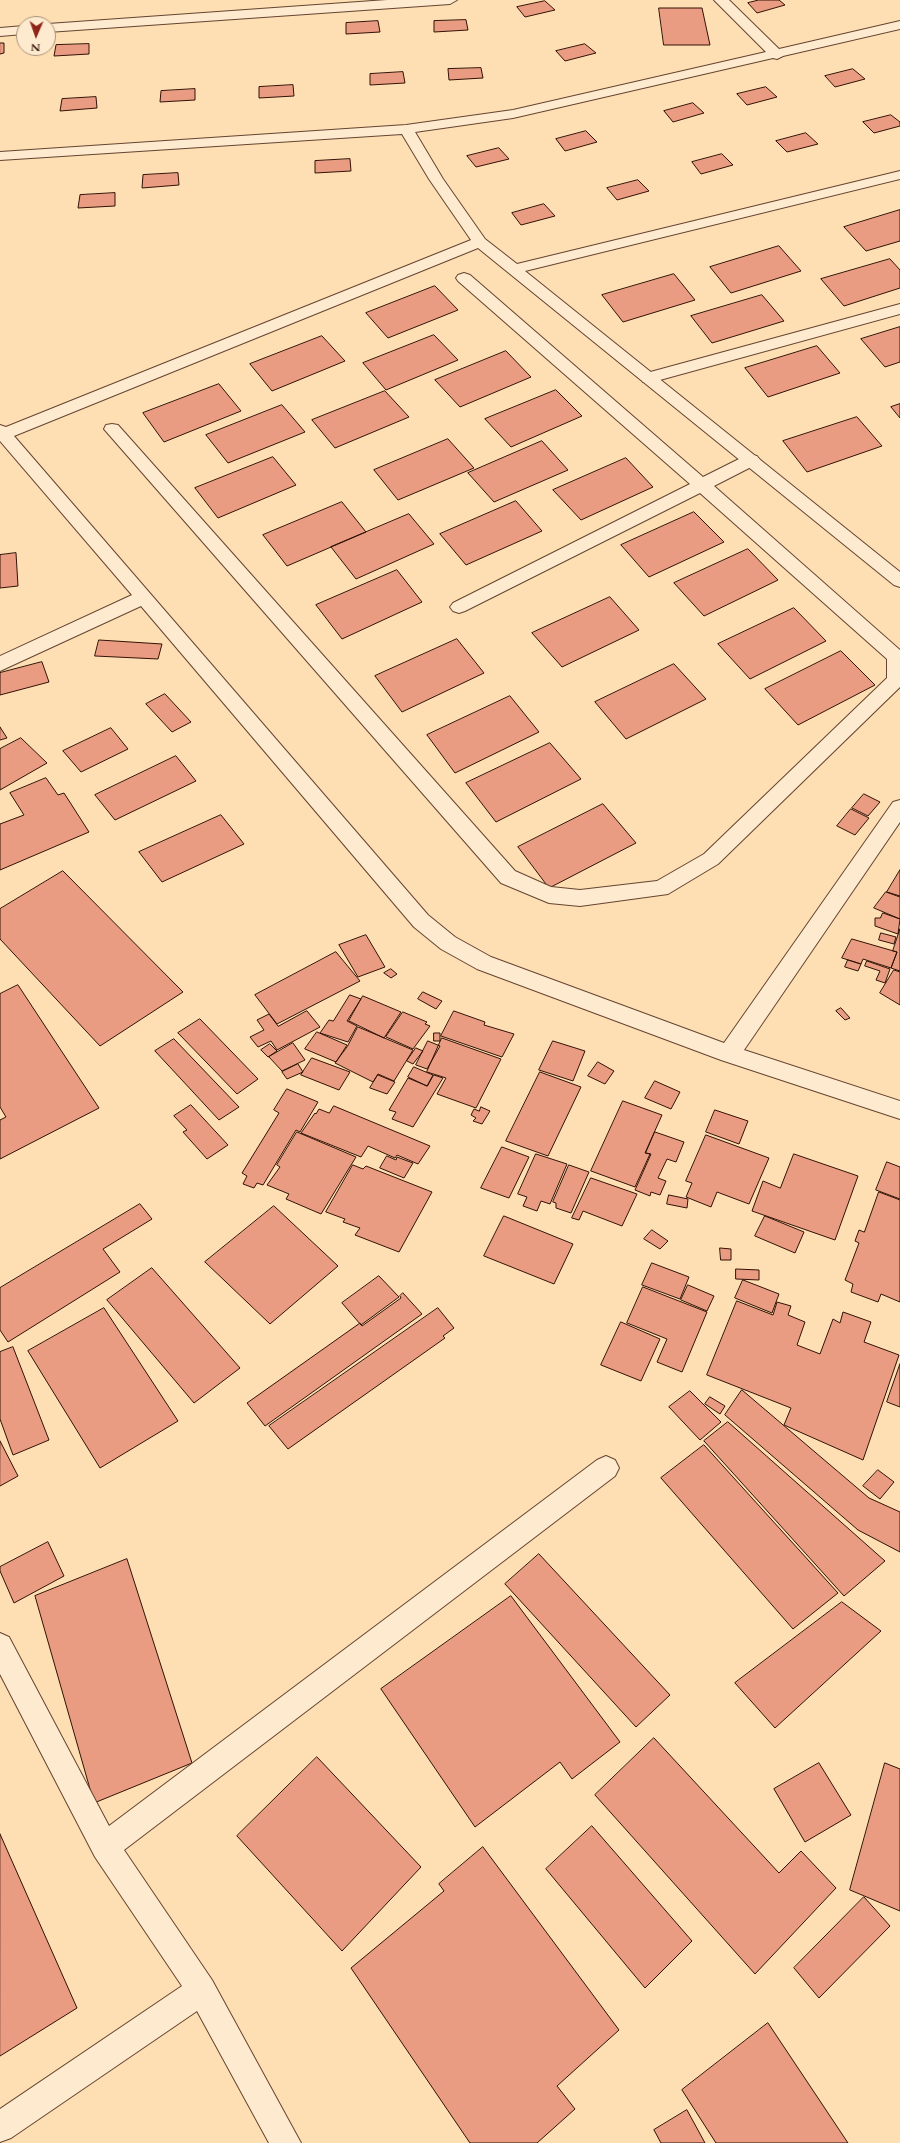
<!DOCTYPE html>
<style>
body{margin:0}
#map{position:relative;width:900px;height:2143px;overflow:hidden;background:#fedeb3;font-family:Cardo,serif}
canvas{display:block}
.north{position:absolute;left:16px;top:16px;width:40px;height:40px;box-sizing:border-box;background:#feeace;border:1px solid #ac947e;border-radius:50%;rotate:182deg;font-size:11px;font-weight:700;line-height:16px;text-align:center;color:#321205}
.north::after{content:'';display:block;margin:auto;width:14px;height:18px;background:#8f2418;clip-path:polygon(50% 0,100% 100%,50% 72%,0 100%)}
</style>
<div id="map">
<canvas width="900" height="2143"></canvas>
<div class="north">N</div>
</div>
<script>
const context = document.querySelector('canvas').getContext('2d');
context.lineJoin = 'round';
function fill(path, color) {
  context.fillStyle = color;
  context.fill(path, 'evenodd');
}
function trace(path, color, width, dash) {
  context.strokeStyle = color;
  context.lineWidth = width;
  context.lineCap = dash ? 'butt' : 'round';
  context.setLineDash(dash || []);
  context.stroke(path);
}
const building = new Path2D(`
 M759,0h20l6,5 -28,8 -9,-10z
 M545,1l10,9 -30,7 -8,-10z
 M659,8h43l8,37h-46z
 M466,20l2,10 -34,2v-11z
 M378,21l2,11 -34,2v-11z
 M0,43h4v10l-4,1z
 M89,44v10l-35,2 2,-11z
 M585,44l11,9 -31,8 -9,-10z
 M481,68l2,10 -34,2 -1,-11z
 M853,69l12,10 -30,8 -10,-11z
 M403,72l2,11 -35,2v-11z
 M293,85l1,11 -35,2v-11z
 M766,87l11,10 -30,8 -10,-11z
 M195,89v11l-35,2 1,-11z
 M96,97l1,11 -37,3 2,-12z
 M693,103l11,10 -31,9 -9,-11z
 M891,115l9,7v4l-26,7 -11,-11z
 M586,131l11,11 -32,9 -9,-12z
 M806,133l12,11 -31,8 -11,-11z
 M499,148l10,11 -33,8 -9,-11z
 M722,154l11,11 -32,9 -9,-12z
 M350,159l1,12 -36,2v-12z
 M178,173l1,12 -37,3 1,-13z
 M638,180l11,11 -32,9 -10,-12z
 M115,193v13l-37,2 2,-13z
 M544,204l11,12 -34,9 -9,-12z
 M900,210v31l-34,10 -22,-24z
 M779,246l22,25 -70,22 -21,-26z
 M890,259l10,11v18l-56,18 -23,-27z
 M674,274l21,26 -72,22 -21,-27z
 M435,286l23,24 -70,28 -22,-25z
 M762,295l22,26 -72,22 -21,-27z
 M900,327v35l-15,5 -24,-28z
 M434,335l24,25 -72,30 -23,-27z
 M322,336l23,25 -73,30 -22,-27z
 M817,346l23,27 -72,24 -23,-29z
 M506,351l25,26 -71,30 -25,-27z
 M219,384l22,27 -77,31 -21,-29z
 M556,390l26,26 -71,31 -26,-28z
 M385,391l24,26 -74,31 -23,-28z
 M900,404v14l-9,-11z
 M282,405l23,27 -77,31 -22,-28z
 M857,417l25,29 -75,26 -24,-31z
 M448,439l26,29 -76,32 -24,-30z
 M542,441l26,29 -74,32 -26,-29z
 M273,457l23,28 -78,33 -23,-30z
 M626,458l27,29 -72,33 -28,-30z
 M516,501l26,30 -76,34 -26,-31z
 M342,502l24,30 -79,34 -24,-31z
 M694,512l30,30 -75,35 -28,-32z
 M409,514l25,30 -78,35 -25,-32z
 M748,549l30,31 -74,36 -30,-33z
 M16,553l2,33 -18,2v-33z
 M397,570l25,32 -80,37 -26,-34z
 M610,597l29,33 -77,37 -30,-34z
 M794,608l32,33 -76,38 -32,-35z
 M457,639l27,34 -82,39 -27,-36z
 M99,640l63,4 -4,15 -63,-3z
 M841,651l34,34 -77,40 -33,-36z
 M42,662l7,20 -49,13v-22z
 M674,664l32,35 -80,40 -31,-37z
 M165,694l26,28 -19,10 -26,-28z
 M510,696l29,36 -84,41 -28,-38z
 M0,727l7,11 -7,2z
 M111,728l17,21 -47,23 -18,-21z
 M21,738l26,25 -47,27v-41z
 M550,743l31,36 -85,43 -30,-39z
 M176,756l20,25 -81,39 -20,-25z
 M46,778l12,17 6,-2 25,39 -89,38v-46l24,-9 -14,-22z
 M864,794l16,8 -12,14 -16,-8z
 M603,804l33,39 -87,45 -31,-41z
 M851,809l18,9 -14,17 -18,-9z
 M221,815l23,29 -82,38 -23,-30z
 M900,870v26l-13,-4z
 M63,871l120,121 -83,54 -100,-107v-30z
 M886,892l14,5v22l-26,-11z
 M883,913l17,6 -2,15 -23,-8v-8h5z
 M900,929v42l-9,-3 6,-16 -4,-1z
 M881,933l15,4 -2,7 -15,-4z
 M366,935l19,32 -27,10 -19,-32z
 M852,939l45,13 -6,16 -28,-9 -2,5 -19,-6z
 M336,952l24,29 -83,43 -22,-29z
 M848,960l13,4 -3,7 -13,-4z
 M867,961l23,8 -5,14 -9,-3 4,-9 -15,-5z
 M391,969l6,5 -6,4 -7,-5z
 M894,970l6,2v33l-20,-12z
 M18,985l81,123 -99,51v-39l6,-3 -6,-10v-113z
 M423,992l19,9 -6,8 -18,-10z
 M350,995l11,4 -14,22 10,5 -9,16 -28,-9 9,-13 4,1z
 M363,996l38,16 -17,26 -35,-17z
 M841,1008l9,10 -5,2 -9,-9z
 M307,1011l13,16 -43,23 -6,-9 -13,6 -8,-10 14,-7 -7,-10 12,-6 9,12z
 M454,1011l31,11 -1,3 30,9 -12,23 -61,-21z
 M403,1012l24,10 -2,2 5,2 -17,23 -27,-12z
 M200,1019l58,60 -21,15 -59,-61z
 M358,1027l55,23 -19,31 -16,-7 -5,8 -38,-19 12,-16z
 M317,1032l30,13 -11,17 -31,-13z
 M434,1033h6v8h-6z
 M442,1038l59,21 -25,49 -39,-14 9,-16 -19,-6z
 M174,1039l65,68 -20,13 -64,-69z
 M428,1041l12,5 -13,23 -11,-4z
 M553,1041l32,10 -12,30 -34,-11z
 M293,1043l12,17 -23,11 -13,-14z
 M270,1044l7,7 -9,6 -7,-7z
 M416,1048l7,3 -10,13 -6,-3z
 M312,1058l38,14 -11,18 -38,-15z
 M598,1062l16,9 -9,13 -17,-8z
 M298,1064l5,8 -16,7 -5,-7z
 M414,1067l19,8 -6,11 -19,-9z
 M540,1072l41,15 -33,69 -42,-15z
 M378,1075l17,7 -8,12 -17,-6z
 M434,1075l9,3 -30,49 -21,-8 4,-7 -7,-2 19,-32 19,8z
 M655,1081l25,11 -9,17 -26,-11z
 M287,1089l31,13 -18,30 -4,-2 -33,55 -6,-2 -3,5 -11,-4 4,-8 -5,-3 37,-60 -5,-3z
 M623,1101l39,14 -17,38 5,1 -15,33 -44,-16z
 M191,1105l37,40 -21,14 -24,-27 4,-2 -13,-14z
 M334,1106l96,40 -12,18 -21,-9 -2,3 -27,-12 -7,11 -60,-24 14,-20 1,1 3,-5 10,4z
 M481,1107l9,4 -8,13 -9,-3 3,-3 -5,-3 3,-6 5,2z
 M715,1110l33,11 -9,23 -33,-12z
 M297,1132l59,25 -35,57 -35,-15 3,-5 -22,-9 13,-18 -3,-2z
 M655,1132l29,10 -8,20 -9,-3 -9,19 8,3 -6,14 -9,-3 -1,4 -15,-6 16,-36 -5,-1z
 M706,1135l63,23 -20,46 -32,-12 -6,15 -25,-10 6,-14 -6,-2z
 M502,1147l27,10 -20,41 -28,-10z
 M536,1154l31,10 -17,40 -9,-3 -4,10 -14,-5 4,-9 -9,-3z
 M794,1154l64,22 -23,64 -83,-29 11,-30 17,7z
 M387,1156l9,4 1,-3 16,6 -9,15 -24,-10z
 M887,1162l13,5v32l-24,-9z
 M353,1165l10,4 3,-3 66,26 -33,60 -44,-17 5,-7 -17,-6 2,-3 -19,-7z
 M569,1165l20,7 -18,41 -15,-5v-5l-3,-1z
 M591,1178l46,16 -15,32 -39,-15 -4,9 -7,-2z
 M879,1192l21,8v102l-19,-8 -3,8 -27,-10 2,-8 -8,-4 14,-37 -4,-2 4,-11 5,2z
 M669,1195l19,4 -1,9 -20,-4z
 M140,1204l12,15 -49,30 17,23 -112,70 -8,-12v-42z
 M274,1206l64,60 -68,58 -65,-62z
 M504,1216l69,28 -19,40 -70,-28z
 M765,1216l39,16 -9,21 -40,-17z
 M652,1230l16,11 -8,8 -16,-10z
 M720,1248l11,1v11h-10z
 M652,1263l37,14 -9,22 -38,-14z
 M152,1268l88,100 -46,35 -87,-103z
 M736,1269l23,1v10l-23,-1z
 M379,1276l20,21 -38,28 -19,-22z
 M743,1280l36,14 -7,19 -37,-15z
 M688,1285l26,11 -7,15 -26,-11z
 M643,1287l64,25 -25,60 -25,-10 10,-23 -40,-16z
 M403,1293l19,21 -157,112 -18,-23 113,-80 2,3 39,-28 -1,-2z
 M737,1301l36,14 4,-13 14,4 -3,9 17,7 -8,23 23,9 13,-35 7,4 3,-11 28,10 -7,20 35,13 -36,105 -79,-35 7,-17 -84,-33z
 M104,1308l74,113 -78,47 -72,-117z
 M438,1308l16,20 -11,8 2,2 -157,111 -19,-23z
 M621,1322l39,17 -19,42 -40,-16z
 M13,1347l36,93 -36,15 -13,-36v-67z
 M900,1364v43l-13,-5z
 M742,1390l127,108 31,14v40l-42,-22 -133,-115z
 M690,1391l31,31 -21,18 -31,-33z
 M710,1397l15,9 -5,8 -15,-10z
 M728,1422l157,139 -41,35 -140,-155z
 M0,1441l18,35 -18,10z
 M704,1445l134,148 -45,36 -132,-151z
 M878,1470l16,12 -14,17 -17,-13z
 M48,1542l16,34 -50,27 -14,-32v-4z
 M539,1554l131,141 -34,32 -131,-143z
 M127,1559l65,204 -98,40 -59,-207z
 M511,1596l109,146 -48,37 -12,-17 -85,65 -94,-138z
 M842,1602l39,29 -106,97 -40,-45z
 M654,1738l125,135 22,-22 35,37 -81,86 -160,-179z
 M317,1757l104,110 -79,84 -105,-115z
 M819,1763l32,52 -46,27 -31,-53z
 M885,1763l15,6v142l-50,-21z
 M592,1826l100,115 -47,47 -99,-119z
 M0,1834l77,174 -77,48z
 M483,1847l136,183 -62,56 18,23 -38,34h-67l-119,-175 93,-77 -5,-7z
 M864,1897l26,29 -71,72 -25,-30z
 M768,2023l80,120h-132l-34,-53z
 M687,2110l18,33h-44l-7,-13z`);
const lane = new Path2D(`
 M464,273l6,2 233,202 42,-21 6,-1 6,1 3,4 -3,4 -43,22 186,164v37l-182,177 -50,30 -88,12 -31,-3 -48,-20 -397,-454 2,-4 6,-1 6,1 397,446 36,16 29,3 77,-9 47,-27 183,-176v-19l-187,-166 -235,118 -6,2 -6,-2 -3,-4 3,-4 237,-119 -232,-203 -2,-3 2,-3z
 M900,304v10l-251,69 -6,-1 -2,-4 2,-4z`);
const street = new Path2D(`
 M387,0h70l-7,4 -402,28v-8z
 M714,0h15l50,49 121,-28v8l-117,27 -6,3 -4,-1 -260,60 -98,14 28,47 42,60 32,25 383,-93v8l-375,92 375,301v15l-6,-2 -416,-337 -464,188 414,479 27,22 36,20 233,86 169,-241 7,-2v22l-156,228 156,51v18l-179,-59 -244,-91 -36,-20 -27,-22 -273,-321 -141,65v-15l132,-61 -132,-154v-16l6,2 465,-187 -42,-61 -27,-45 -402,26v-8l406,-27 107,-15 253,-58z
 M24,26v8l-24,2v-8z
 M606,1456l9,4 4,8 -4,8 -491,374 88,130 89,163h-32l-72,-132 -186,127 -11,4v-33l182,-123 -87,-129 -95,-183v-41l9,4 100,189 488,-366z`);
fill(building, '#e99c82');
trace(building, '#321205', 1);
trace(lane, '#654530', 2);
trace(street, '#654530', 2);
fill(lane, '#feeace');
fill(street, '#feeace');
</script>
